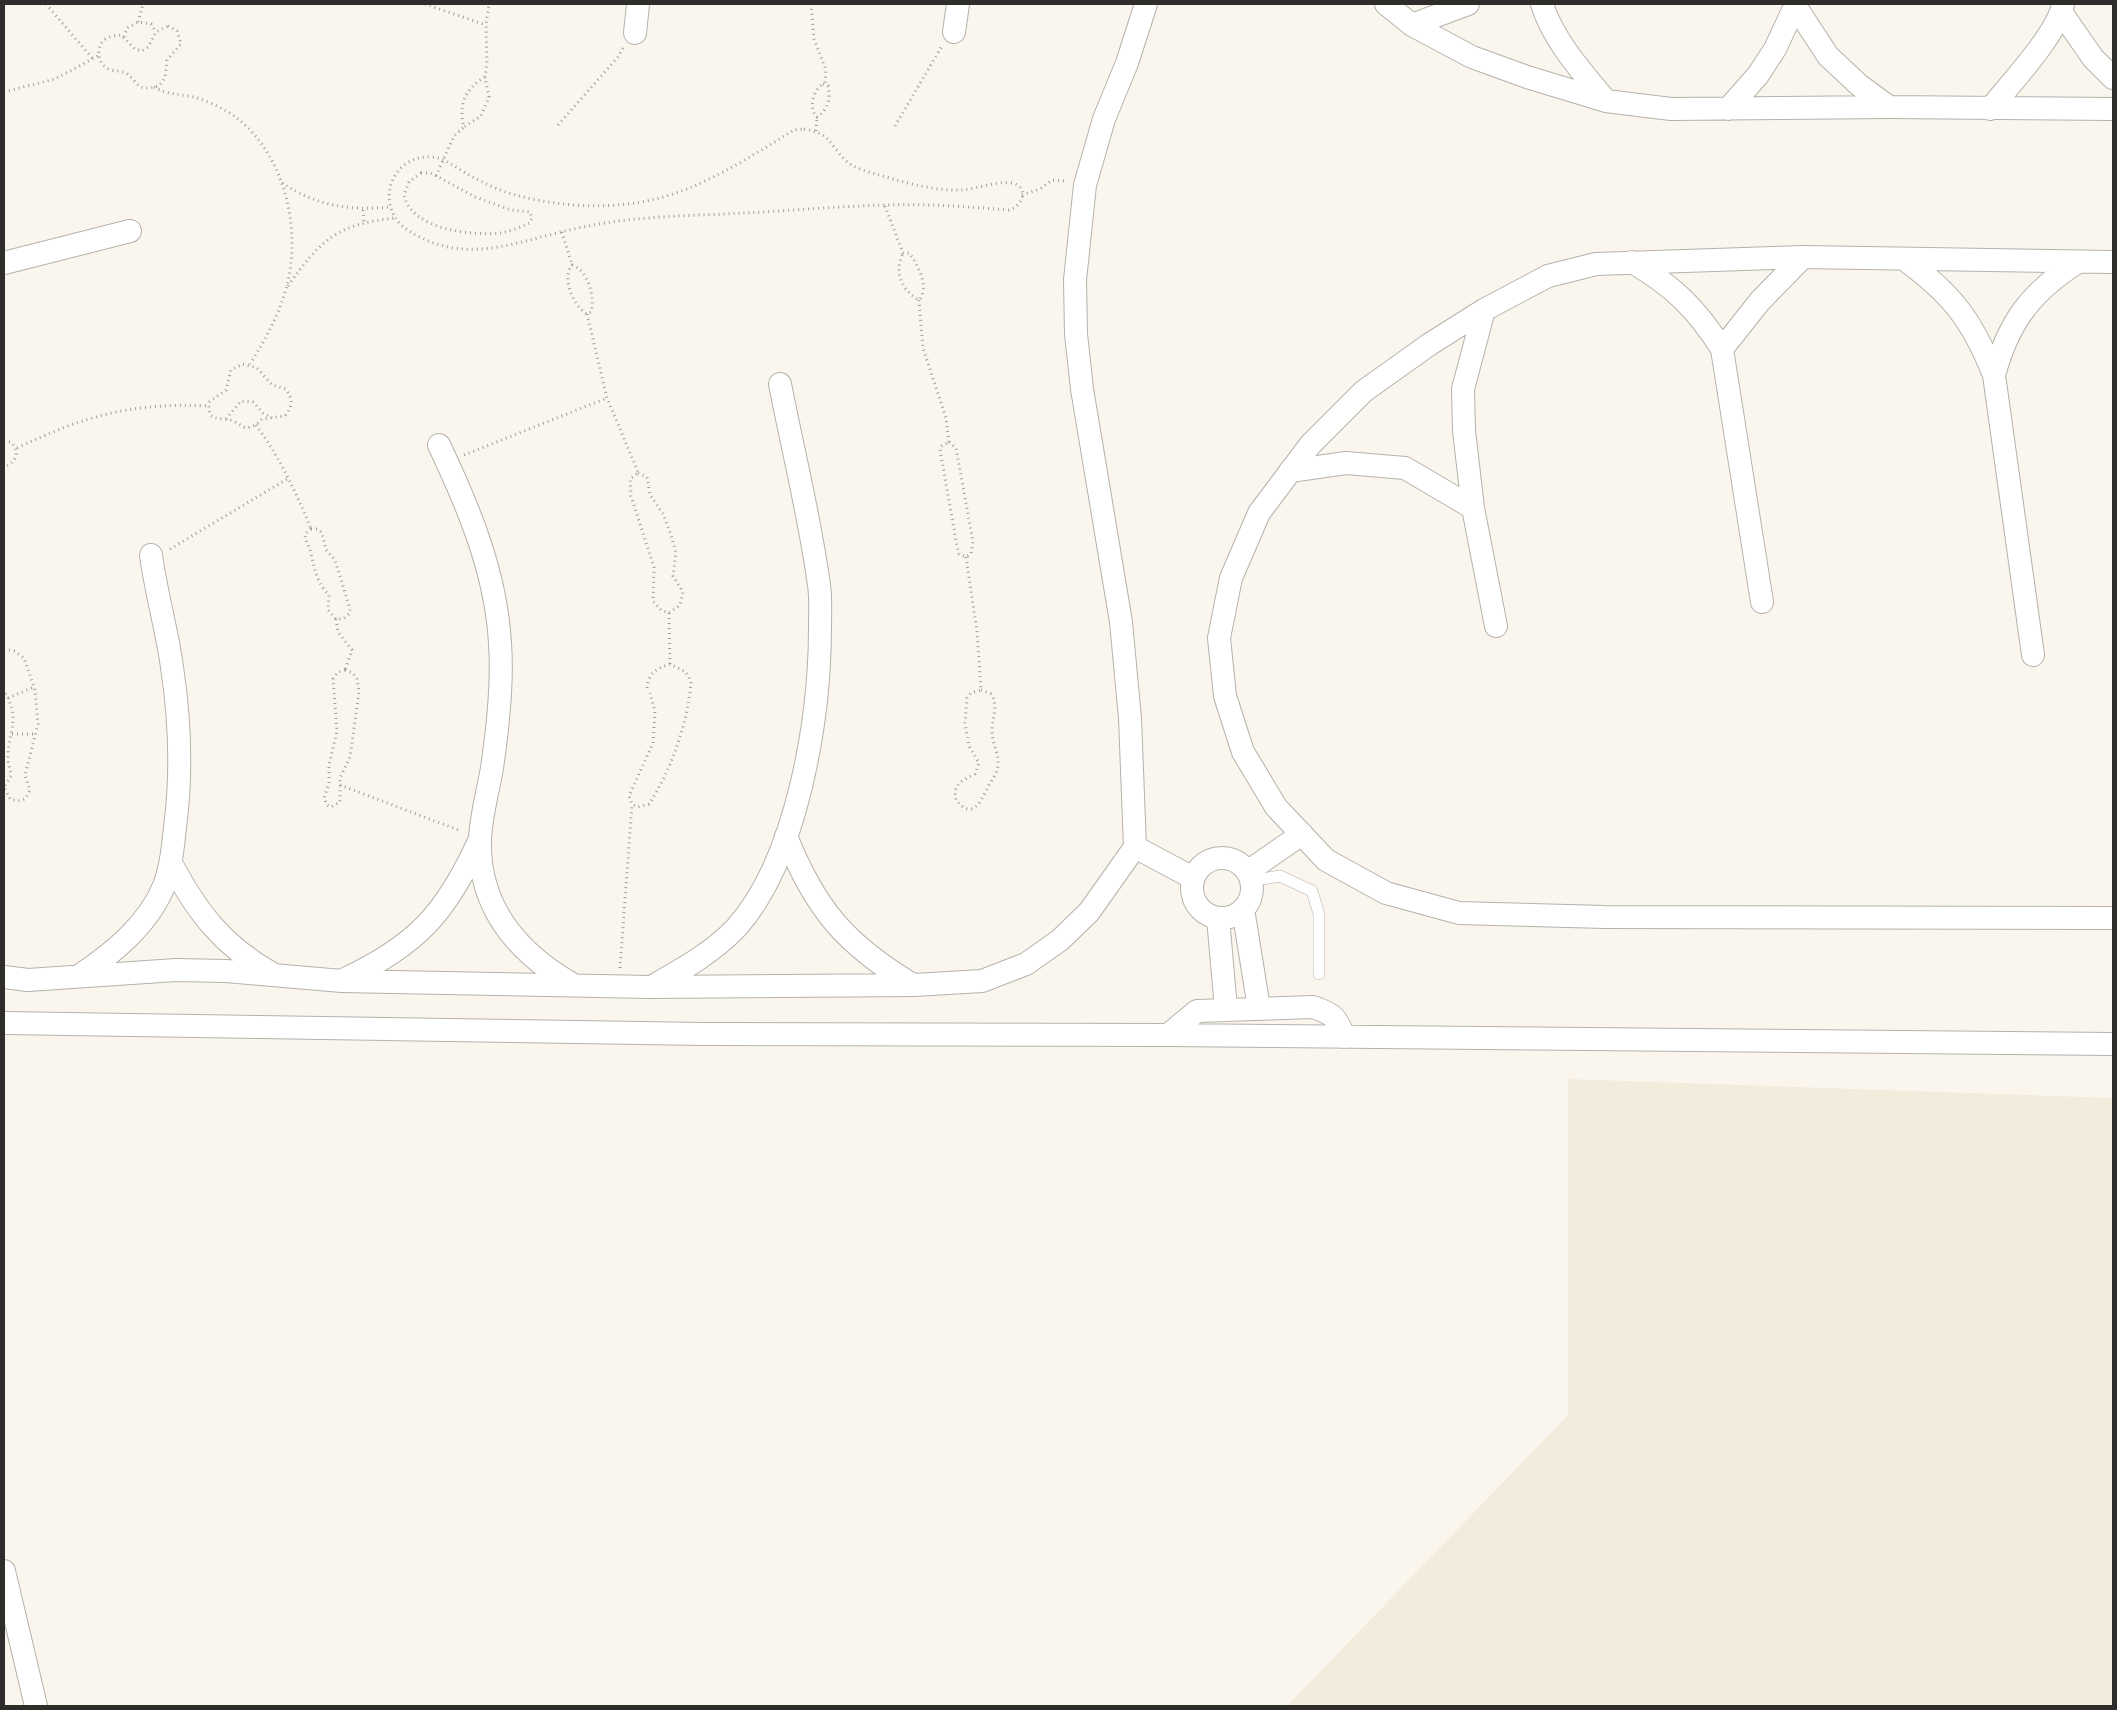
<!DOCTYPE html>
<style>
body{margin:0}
#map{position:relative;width:2117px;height:1710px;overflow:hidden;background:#faf6ee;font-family:"Source Serif 4",serif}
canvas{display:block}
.frame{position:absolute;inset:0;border:5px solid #2f2d2a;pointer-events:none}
</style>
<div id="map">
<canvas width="2117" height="1710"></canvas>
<div class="frame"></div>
</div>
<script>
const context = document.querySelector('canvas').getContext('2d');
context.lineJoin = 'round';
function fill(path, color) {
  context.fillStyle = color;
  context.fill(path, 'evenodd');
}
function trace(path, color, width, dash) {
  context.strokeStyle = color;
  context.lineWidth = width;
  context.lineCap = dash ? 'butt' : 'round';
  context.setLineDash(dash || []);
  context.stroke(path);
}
const built = new Path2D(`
 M1568,1079l545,19v608h-826l281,-291z`);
const path = new Path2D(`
 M46,4l47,55
 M425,4l61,21
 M811,4l3,35 12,31 -1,14
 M138,22l5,-18
 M168,26l9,5 4,13 -14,16 -2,18 -6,8c-24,6 -19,-3 -33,-13 -6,-3 -14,-1 -19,-5 -9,-5 -11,-19 -4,-27 5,-5 12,-5 18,-6l14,14 7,2 6,-4 8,-15z
 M124,37l3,-9 11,-6 13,2 5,8
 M485,77c-20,11 -27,29 -21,50l17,-11 8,-19 -4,-20 2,-14 -1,-38 3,-21
 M823,84l5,2c3,12 0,24 -11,31 -9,-8 -4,-27 6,-33z
 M154,87c13,8 26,7 40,10 14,4 33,13 44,22 48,38 64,113 48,170 -8,28 -21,51 -36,75
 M4,92l51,-13 43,-23
 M558,125l60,-68 5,-9
 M895,126l47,-80
 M804,129c26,4 25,14 40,30 8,8 18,11 28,14 28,8 59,18 89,17 16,-1 34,-9 49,-7 19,2 15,22 -1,27 -26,-2 -52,-4 -77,-5 -63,-2 -127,5 -189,8 -31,2 -63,2 -94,5 -30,2 -60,7 -88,14 -46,11 -89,28 -135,8 -11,-5 -25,-12 -31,-23 -17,-28 5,-63 37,-60 12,1 20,8 30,14 16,9 33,18 50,23 57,16 120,17 175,-5 37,-15 73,-38 107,-59z
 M816,131l1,-14
 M421,173h10l44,24 36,13 19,2 2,6 -2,5c-9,4 -19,8 -29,10 -28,3 -90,-3 -97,-38l5,-13z
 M436,176l18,-40 10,-9
 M282,183c35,23 68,28 109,24
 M1022,195l18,-6 12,-9 13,1
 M885,206l18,47h6c9,11 21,35 10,47 -18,-10 -25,-28 -16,-47
 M363,210l1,12
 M562,232l10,33
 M572,265c17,6 23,33 19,47l-4,2c-13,-7 -26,-36 -15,-49z
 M288,286c33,-47 50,-62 107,-68
 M919,300l4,48 23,70 3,24
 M587,314l20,84 31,74
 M243,364l14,4 15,17 14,4c7,10 7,17 -1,27l-23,3 -6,6 -9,3c-5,-1 -9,-5 -14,-7 -13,-5 -26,3 -24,-19l17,-12 5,-20z
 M226,419l15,-18 12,1 10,11 9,5
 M256,425c24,33 40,67 55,104
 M4,441l7,1c9,10 6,20 -7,25
 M949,442l7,6 17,94 -2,12 -5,3 -7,-3 -2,-8 -17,-96 2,-4z
 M17,448c67,-32 116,-46 192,-42
 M464,455l143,-57
 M638,473l9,4 3,18 13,19 8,21 5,18 -3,23 10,16 -3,13 -11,8 -8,-3 -8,-9 1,-34 -23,-71 -1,-17z
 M311,529h6l5,4 4,17 9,10 15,49 -1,5 -6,5h-7l-8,-9 1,-15c-12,-12 -14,-25 -18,-41 -1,-8 -6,-12 -6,-20z
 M170,549l119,-71
 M966,557l11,74 4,59
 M669,613l1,51
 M336,619l2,13 14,18 -7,20
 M4,649l10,2 10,7 11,32 3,34 -13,51 5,15 -5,9 -7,2 -8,-2 -6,-12 7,-11c0,-6 -4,-13 -3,-20 1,-27 13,-37 -4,-65
 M345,670l8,3 4,6 2,13 -9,65 -10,21v24l-9,5 -4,-2 -3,-7 5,-15v-18l8,-34 -4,-52 5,-7z
 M647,688c2,-16 9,-19 23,-24l16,8 5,10c-3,40 -20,89 -42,122l-11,3 -6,-3 -3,-8 24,-53 2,-32 -5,-18
 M981,690l10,4c8,12 1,24 1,37 0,12 7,22 6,34 -1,10 -7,15 -11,24 -7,14 -15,31 -31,11 -4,-16 7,-20 19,-26l4,-11 -10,-17 -4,-23 2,-25 4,-5z
 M8,698l26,-11
 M12,734h24
 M340,785l121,46
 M620,968l12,-164`);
const lane = new Path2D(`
 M1250,881l30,-5 32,15 7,23v60`);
const street = new Path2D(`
 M1386,4l26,21 60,32 55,20 79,24 65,8 218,-2 224,2
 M1542,4c11,36 40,68 64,97
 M1796,7l32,49 31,29 30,22
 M2061,12l32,46 20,20
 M1412,25l56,-21
 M954,32l4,-28
 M635,33l3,-29
 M1728,109l30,-34 17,-26 21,-45
 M1990,109c20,-25 68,-76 73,-105
 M1904,259c48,35 68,61 90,116l39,280
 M1632,262c41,24 64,46 90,87l40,253
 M2113,262l-310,-5 -207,7 -48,12 -64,34 -54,34 -66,47 -54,54 -51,68 -28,65 -12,60 6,58 18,56 33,55 50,53 60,33 73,20 145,4 509,1
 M4,263l126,-32
 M1484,310l-21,79 1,42 9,77 23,118
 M1722,349l38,-48 43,-44
 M1994,375c15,-54 37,-83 84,-113
 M439,445c30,63 57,128 61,198 3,41 -2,84 -8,125 -4,23 -11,48 -12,71 -2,67 36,113 92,145
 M1290,471l56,-8 59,5 68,40
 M786,836c29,73 60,109 127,149
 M1135,847l58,31
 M1192 888a30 30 0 1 1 60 0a30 30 0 1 1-60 0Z
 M171,863c26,49 51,82 100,110
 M1247,872l55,-38
 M1243,909l16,99
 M1218,918l8,91
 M79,976c33,-22 69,-51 85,-90 7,-19 9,-39 11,-59 7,-53 5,-107 -3,-160 -5,-37 -16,-74 -21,-112
 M4,977l24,3 148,-10 50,1 116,10 308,6 264,-2 68,-4 44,-17 34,-24 29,-28 46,-65 -5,-129 -9,-96 -39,-233 -6,-55 -1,-54 10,-95 19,-66 23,-56 19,-59
 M345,979c72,-34 101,-66 134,-138
 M653,986c30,-17 59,-33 83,-58 62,-69 84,-211 84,-301 0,-14 1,-29 -1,-42 -9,-67 -26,-134 -39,-201
 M4,1023l700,11 464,1 945,9
 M1168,1035l29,-24 116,-4c20,7 24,10 31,30
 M4,1571l32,135`);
fill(built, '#f3ecdd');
trace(lane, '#b6b2ab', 12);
trace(street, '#b6b2ab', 24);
trace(path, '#a19e98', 3, [1, 4]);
trace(lane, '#fff', 11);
trace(street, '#fff', 22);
</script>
